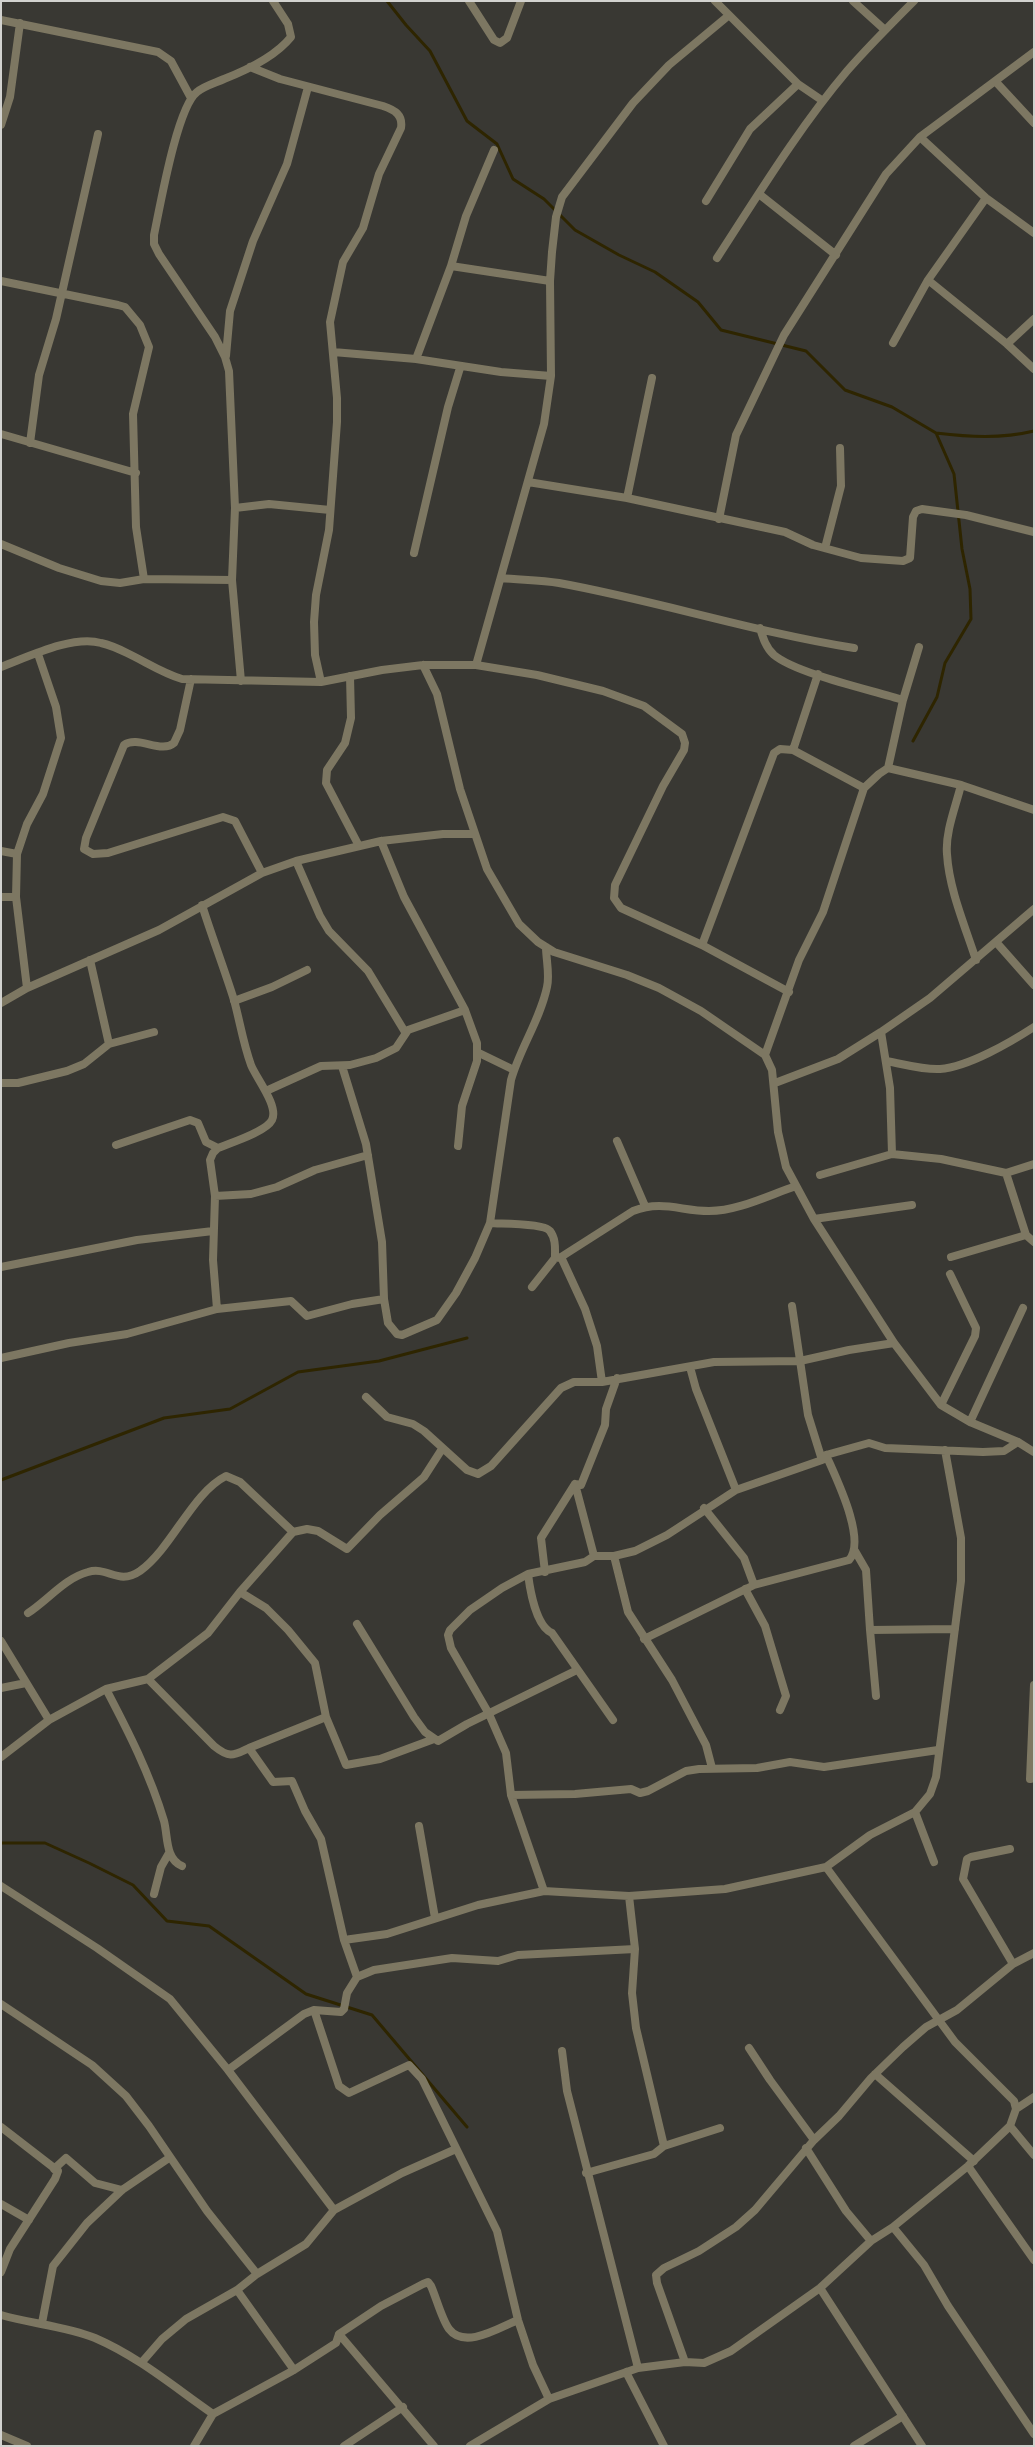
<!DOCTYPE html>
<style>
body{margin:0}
#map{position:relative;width:1035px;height:2447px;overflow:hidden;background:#393833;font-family:Merriweather,serif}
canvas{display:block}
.frame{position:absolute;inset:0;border:2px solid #d2d2cf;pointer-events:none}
</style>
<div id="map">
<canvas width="1035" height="2447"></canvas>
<div class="frame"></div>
</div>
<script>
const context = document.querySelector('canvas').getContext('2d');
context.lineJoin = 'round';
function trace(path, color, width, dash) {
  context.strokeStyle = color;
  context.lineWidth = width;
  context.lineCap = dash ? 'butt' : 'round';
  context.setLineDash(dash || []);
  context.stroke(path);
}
const stream = new Path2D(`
 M387,1l19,24 24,26 37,70 30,23 16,35 31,20 31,31 44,25 36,17 43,30 23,28 85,21 39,39 47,17 44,26 18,41 8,75 8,40 1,30 -26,44 -8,34 -24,44
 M936,433c33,4 65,6 98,-2
 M1,1480l163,-62 66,-9 68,-37 81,-11 88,-23
 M1,1843h44l44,20 44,22 34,36 42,5 97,68 66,21 95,112`);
const minor = new Path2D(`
 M469,1l25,39 6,3 7,-5 14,-37
 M715,1l83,83 25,17
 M853,1l32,29
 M1,20l157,32 13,9 20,37
 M250,67l30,12 103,27c12,4 20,9 18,22l-22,46 -16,54 -20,34 -13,60 7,76v24l-8,108 -13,65 -2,27 1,33 6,27
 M996,82l38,41
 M1,125l9,-28 10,-74
 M920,137l66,61 48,35
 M759,194l77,61
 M706,201l44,-72 48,-45
 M717,258c41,-63 81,-129 130,-187 21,-24 44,-47 67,-70
 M451,266l99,15
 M928,280l79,64 27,25
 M1,281l117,24 7,2 15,18 9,22 -16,67 3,113 8,52
 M893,343l35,-63 58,-82
 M1007,344l27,-25
 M333,352l83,7 85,13 50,4
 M226,356l4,-45 23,-70 34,-77 21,-77
 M416,359l35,-93 15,-50 28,-66
 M1,434l135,39
 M30,443l9,-68 17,-56 42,-185
 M528,482l99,16 158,34 28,13 48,13 42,3 7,-3 3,-41 3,-6 6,-2 44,6 68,17
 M627,498l25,-120
 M235,508l34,-4 61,6
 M719,519l17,-84 48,-100 102,-161 34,-37 114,-85
 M1,544l58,24 42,13 19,2 24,-4 88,1
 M825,548l16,-62 -1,-38
 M414,553l34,-146 12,-39
 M501,578c19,2 39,2 58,5 99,18 195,49 295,65
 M760,628c3,10 6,20 14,27 23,19 98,35 129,45
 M423,665l14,29 23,95 27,80 32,55 19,18 16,10 73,23 32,13 42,23 64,44 7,15 6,62 8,35 28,52 80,124 47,62 29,17 48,20 16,10
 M476,665l68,-241 7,-48 -1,-95 2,-29 4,-35 6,-20 71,-94 36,-38 59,-49
 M1,667c27,-10 71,-32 100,-24 9,2 18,6 26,10 19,9 35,20 55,26l139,3 61,-12 41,-5h53l61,10 66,16 41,15 38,28 3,9 -1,7 -21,36 -48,99 -1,13 7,10 81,37 87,47
 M350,676l1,42 -6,25 -18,27 -1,13 33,63
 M191,679l-11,51 -6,13c-13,11 -36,-8 -50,2l-38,93 -2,11 9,5 15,-1 115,-36 12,4 27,52
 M241,681l-9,-101 3,-72 -6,-137 -4,-14 -10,-20 -56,-83 -5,-10v-9c6,-28 23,-128 43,-143 7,-6 18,-9 27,-13 23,-9 51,-22 67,-42l-3,-13 -15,-23
 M793,750l25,-76
 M888,768l15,-68 16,-53
 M961,785c-5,21 -16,47 -14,69 2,35 18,72 29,106
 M381,841l23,56 61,113 12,33v18l-15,45 -4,40
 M1,851l16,3
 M296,861l24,55 9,15 39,40 37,61
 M1,897h15
 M202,905c10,32 22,63 32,95 6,22 9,43 17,65 5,13 28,41 21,55 -6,12 -42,23 -54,28l-5,5 -3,7 5,36 -2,64 4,49
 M996,942l38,43
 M702,945l72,-192 6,-4 13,1 71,38
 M90,960l19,84
 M27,988l-11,-91 1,-43 10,-30 16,-30 18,-56 -5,-31 -18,-53
 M234,1001l38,-14 35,-17
 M1,1003l26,-15 132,-58 103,-57 34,-12 85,-20 62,-7h31
 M881,1032l9,56 2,66 49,5 65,14 28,-9
 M479,1053l35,17
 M765,1055l34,-95 24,-48 41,-124 15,-14 9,-6 73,17 73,25
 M886,1061c18,3 36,9 54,8 28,-2 71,-27 94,-42
 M342,1066l24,78 16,98 2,57 4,24 9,11 5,1 35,-15 19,-27 19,-35 15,-35 21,-143c9,-32 29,-60 36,-93 3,-12 -1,-28 -1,-40
 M1,1083h17l49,-12 17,-7 25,-20 45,-12
 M775,1083l63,-24 43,-27 49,-34 104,-89
 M266,1091l55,-25 29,-1 26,-7 20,-10 12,-18 57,-20
 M617,1141l28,65
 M116,1145l74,-25 8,3 8,19 12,6
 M1006,1173l20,62 8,7
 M820,1175l72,-21
 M215,1196l36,-2 26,-7 38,-17 53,-15
 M814,1219l98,-14
 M490,1223c11,1 54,0 60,8 6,8 5,17 5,27l6,-1 24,52 12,37 5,36
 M561,1257l72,-46c29,-11 48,0 76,0 29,0 60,-16 87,-25
 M951,1257l75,-22
 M1,1267l136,-27 76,-9
 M532,1287l23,-29
 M792,1306l16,109 14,45
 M1,1358l68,-15 58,-9 90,-25 74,-8 16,15 45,-12 32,-5
 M690,1367l6,22 40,101
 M366,1397l21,20 26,7 11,7 43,39 11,4 13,-8 70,-78 13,-6h28l112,-20 86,-1 49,-11 45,-7
 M941,1405l34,-69 1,-8 -26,-54
 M970,1422l53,-114
 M704,1508l40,50 10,27
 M855,1551l11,19 4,60
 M594,1556l-19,-72 6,1 24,-60 1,-16 11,-31
 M614,1556l14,56 44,68 34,65 6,23
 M545,1572l-4,-34 34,-54
 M528,1574c2,16 8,52 24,59l61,87
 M745,1589l20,37 21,70 -6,14
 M240,1592l26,16 22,22 27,33 11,54 20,48 34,-6 54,-20
 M28,1613c20,-13 37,-35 60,-41 20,-6 30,14 52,-1 32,-23 52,-78 86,-95l14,6 53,50
 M357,1624l57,93 11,15 13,9 29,-17 110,-54
 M644,1639l110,-54 95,-25c18,-20 -13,-82 -23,-105
 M1,1641l48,79
 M148,1679l66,67c16,13 20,9 35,2l77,-31
 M1034,1685l-4,94 4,-1
 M1,1688l25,-5
 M106,1689c22,42 44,85 58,132 4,15 1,38 18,45
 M876,1696l-6,-66 85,-1
 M249,1748l24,34 19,-1 13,30 16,28 23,101 13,37
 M1,1757l48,-37 57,-31 42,-10 60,-46 32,-41 53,-60 14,-3 11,2 29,18 33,-34 44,-38 18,-28
 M511,1795l64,-1 56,-5 9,4 8,-2 38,-20 13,-2 58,-1 33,-6 34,5 114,-17
 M915,1812l19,50
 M419,1826l16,92
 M1010,1849l-39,8 -4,2 -4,20 50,85
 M1,1886l96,62 73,51 58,71 106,140
 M544,1891l-33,-96 -5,-42 -17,-39 -38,-66 -3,-13 2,-5 20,-20 32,-22 26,-14 57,-12 9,-6h20l21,-5 32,-16 69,-45 86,-30 4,-5 43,-12 16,5 98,4 21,-1 14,-9
 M154,1894l7,-27 8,-14
 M629,1896l6,53 -3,44 4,35 28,118
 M344,1940l43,-6 91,-29 66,-14 85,5 96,-7 101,-22 44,-32 45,-23 15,-18 6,-17 25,-196v-43l-16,-88
 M1,2004l91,61 34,31 23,30 58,85 50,63
 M314,2010l25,76 10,7 60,-28 13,14 75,152 21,89 15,45 16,34
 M749,2048l21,32 44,60
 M562,2051l5,40 71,277
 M228,2070l76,-56 10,-4 27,2 3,-3 3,-16 10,-16 17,-7 78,-12 46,3 20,-6 117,-6
 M875,2074l99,87
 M1016,2109l18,-12
 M1010,2126l24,29
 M1,2127l57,44 -3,8 -45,70 -9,23
 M806,2148l40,63 25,30
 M968,2166l66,94
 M54,2169l12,-11 29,25 27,7
 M586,2173l68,-19 10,-8 56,-18
 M1,2204l28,16
 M893,2227l31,38 24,41 86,128
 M820,2288l102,158
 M237,2290l57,80
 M1,2315c31,9 64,11 94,23 44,19 79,49 118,76
 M42,2323l11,-57 34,-43 35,-33 47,-32
 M339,2334l95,112
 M142,2362l20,-23 24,-20 51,-29 20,-16 49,-30 28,-34 68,-37 54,-24
 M685,2362l-28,-79 -1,-8 8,-7 35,-17 37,-24 19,-17 59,-70 25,-24 32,-38 32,-31 23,-20 31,-17 56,-46 21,-11
 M626,2372l38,74
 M1,2435l26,11
 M194,2446l19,-32 81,-44 42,-27 3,-9 42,-28 42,-22 5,-2 3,4c5,11 11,34 18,43 16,21 51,-2 69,-9
 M344,2446l59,-39
 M470,2446l79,-47 89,-31 47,-6 19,1 27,-12 89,-63 51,-47 22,-14 75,-61 42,-40 6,-17 -2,-8 -59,-59 -129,-175
 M854,2446l49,-30`);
trace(stream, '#2e2500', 3);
trace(minor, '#7d7762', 8);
</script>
